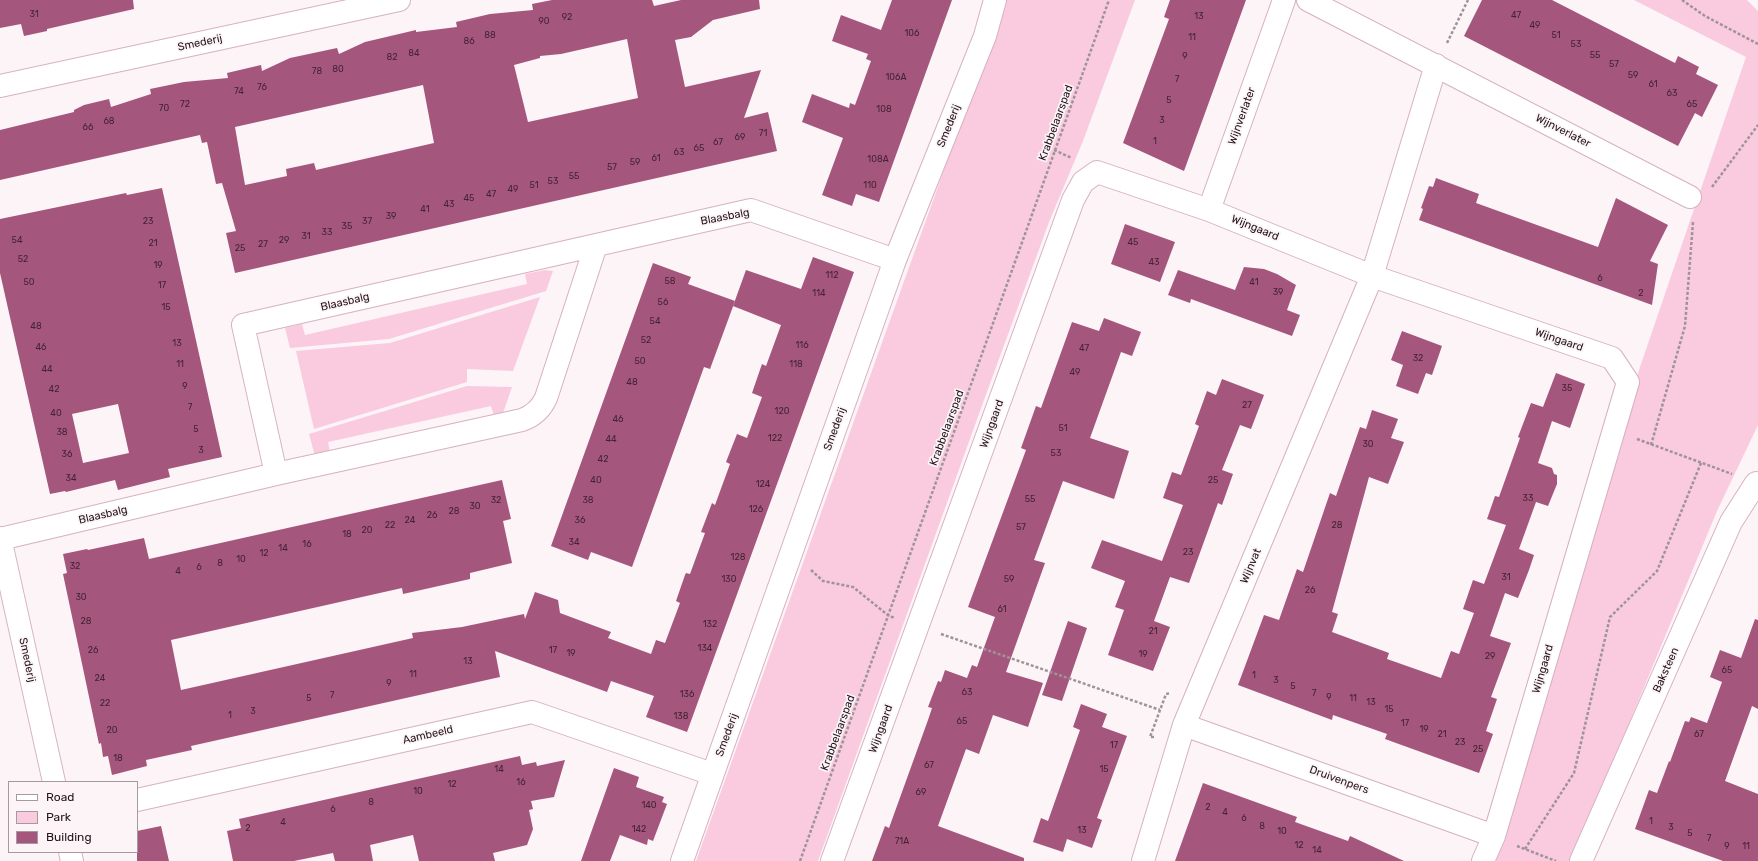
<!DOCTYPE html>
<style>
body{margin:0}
#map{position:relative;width:1758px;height:861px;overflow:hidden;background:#fcf4f7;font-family:Rubik,sans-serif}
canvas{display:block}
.legend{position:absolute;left:8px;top:781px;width:130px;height:72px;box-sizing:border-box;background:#fcf4f7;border:1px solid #a49a9f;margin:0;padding:5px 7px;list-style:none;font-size:12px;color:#21141a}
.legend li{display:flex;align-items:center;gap:8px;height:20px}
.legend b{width:20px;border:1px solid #a49a9f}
</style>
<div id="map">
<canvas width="1758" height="861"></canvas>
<ul class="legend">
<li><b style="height:5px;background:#fff"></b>Road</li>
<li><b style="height:11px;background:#facadf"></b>Park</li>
<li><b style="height:11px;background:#a5567d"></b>Building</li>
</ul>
</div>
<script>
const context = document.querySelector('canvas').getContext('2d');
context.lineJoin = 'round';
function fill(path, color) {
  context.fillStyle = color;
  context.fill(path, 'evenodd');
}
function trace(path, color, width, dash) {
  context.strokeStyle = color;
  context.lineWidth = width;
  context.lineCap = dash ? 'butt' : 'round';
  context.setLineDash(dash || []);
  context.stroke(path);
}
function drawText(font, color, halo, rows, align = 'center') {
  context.font = font + ' Rubik,sans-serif';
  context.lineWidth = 3.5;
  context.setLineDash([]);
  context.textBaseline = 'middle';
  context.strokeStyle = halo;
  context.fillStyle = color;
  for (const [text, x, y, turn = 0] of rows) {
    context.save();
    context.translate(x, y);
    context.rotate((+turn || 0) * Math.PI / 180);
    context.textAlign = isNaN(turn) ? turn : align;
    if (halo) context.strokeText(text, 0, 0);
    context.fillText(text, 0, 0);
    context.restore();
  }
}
const green = new Path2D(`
 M1005,0h130l-52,141 -34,81 -65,178 -166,461h-122z
 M1634,0h113l11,11v414l-41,86 -145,350h-76l8,-20 136,-474 106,-310z
 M545,270l8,1 -7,20 -157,48 -99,9 -5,-20 17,-4 3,11 222,-51 -2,-10z
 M540,297l-27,74 -46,-2v13l-153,47 -18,-78 94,-8z
 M467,386l45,1 -9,26 -9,3 -3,-10 -163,36 2,10 -15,4 -6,-22z`);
const building = new Path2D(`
 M0,0h133l1,9 -87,20v2l-23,5 -3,-12 -21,4z
 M552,0h100l2,6 27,-6h78l1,9 -47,11 -22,17 -16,3 10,47 76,-17 -17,48 24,-6 9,39 -542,122 -9,-40 10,-2 -14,-48 -6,1 -9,-42 -5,1 -2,-8 -200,45v-50l74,-18v-2l10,-5 25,-6 2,8 40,-13 -1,-5 34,-7 44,-4 -1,-5 34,-8 1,6 28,-13 47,-10 2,6 26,-12 51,-12v2l41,-5 -1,-5 34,-8 43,-4 -1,-6zM627,39l11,59 -110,24 -14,-57 26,-7v-2l21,-2zM423,85l11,58 -118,27 -2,-7 -28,6 1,7 -42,9 -10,-58z
 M892,0h60l-73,202 -23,-8 -4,12 -30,-11 21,-57 -41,-16 10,-28 37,14 1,-5 5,2 16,-44 -5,-2 2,-5 -36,-13 9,-26 40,15z
 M1170,0h76l-62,171 -61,-28 46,-124 -5,-2z
 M1482,0h70l123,63 3,-7 21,11 -3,7 22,11 -16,32 -7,-4 -17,33 -214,-110z
 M1436,178l43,16 -3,9 122,44 18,-49 52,27 -18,36 8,3 -6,41 -233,-85 4,-11 -2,-1 8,-22 4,1z
 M162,188l60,269 -54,12 2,8 -52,13 -3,-10 -49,12 -1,-1 -15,3 -50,-221v-54l126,-26 1,2zM118,404l11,49 -46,10 -11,-49z
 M1125,224l50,18 -15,40 -49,-18z
 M813,257l41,15 -167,460 -41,-15 8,-21 -43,-15 -4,11 -112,-41 5,26 -309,69 1,4 -46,10 1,6 -35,9 -4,-19 -5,1 -2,-14 -2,1 -36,-170 4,-1 -4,-19 24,-5 1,1 56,-12 5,21 353,-79 9,39 -8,2 9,42 -42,10v6l-67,15 -1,-6 -231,52 10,50 232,-52 -1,-5 50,-6 62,-13 1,5 10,-27 23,8 2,13 51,19 -3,6 43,16 5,-14 9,3 15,-40 -4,-2 9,-26 1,-2 4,1 15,-41 -4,-1 11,-29 3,2 15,-41 -4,-2 11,-28 10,4 15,-41 -10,-4 10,-29 4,2 15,-41 -48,-19 13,-36 55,19z
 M653,263l38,14 -3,7 47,17 -25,68 -6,-2 -72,200 -41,-15 -3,8 -37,-14z
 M1244,267l20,2 13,5 19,11 -9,25 13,5 -8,21 -101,-37 -1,4 -22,-8 10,-25 57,20z
 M1104,318l37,14 -9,24 -11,-4 -31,86 39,13 -15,48 -51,-18 -29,79 11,3 -39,109 37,11 -15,44 -35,-12 -14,39 -13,-5 -28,77 86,32v3h-152l13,-35 4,2 39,-108 4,-12 -4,-1 10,-26 3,1 4,-12 22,8 5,-13 5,2 18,-50 -27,-10 58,-157 -5,-2 15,-42 5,2 31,-86 27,9z
 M1402,331l40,15 -10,29 -6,-2 -8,21 -22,-8 7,-21 -12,-5z
 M1556,373l29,11 -15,44 -18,-7 -14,42 14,5 2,6 3,1v9l-9,22 -12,-4 -17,47 15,6 -5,15 -11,28 -13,-5 -15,43 21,7 -20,54 6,2 -11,32 7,3 -14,39 -94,-34 2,-5 -54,-19 -1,5 -94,-35 26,-70 15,5 18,-51 6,3 27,-79 6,3 24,-69 6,2 6,-19 26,9 -7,19 13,4 -16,42 -19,-7 -37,135 6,2 -6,18 57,21 -2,6 54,19 10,-27 8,3 15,-41 -11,-4 10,-29 11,4 22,-59 -19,-6 8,-23 4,1 21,-59 -2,-1 13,-34 12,4z
 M1222,379l42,16 -13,34 -11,-4 -18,45 11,4 -11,31 -4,-2 -29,80 -19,-6 -16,44 16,6 -17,44 -45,-16 16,-45 -9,-3 10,-26 -34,-13 11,-28 60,21 21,-56 -20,-7 9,-26 9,3 18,-49 -4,-2 12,-33 9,4z
 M1755,619l3,1v89l-6,-3 -27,75 33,13v67h-35l-88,-32 14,-39 8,3 12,-32 1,1 15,-41 4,1 2,-5 16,6 15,-41 -12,-5 10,-27 21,8z
 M1068,621l19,7 -25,73 -20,-6z
 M1081,704l26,10 -5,13 25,9 -30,82 5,2 -10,28 -25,-9 -4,13 -30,-10 8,-24 7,3 32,-91 -7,-3z
 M520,756l2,9 14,-3 1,4 28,-6 -11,37 -23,4 2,8 -4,1 4,19 -6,16 -34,8 2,8h-76l-6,-26 -43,10 3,16h-38l-2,-8 -39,8h-61l-6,-30 14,-3 -2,-9z
 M614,768l25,9 -3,10 28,10 -2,5 5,2 -14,37 -5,-2 -1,6 -27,-10 -10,26h-29z
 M1203,783l94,34 -2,5 53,19 2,-5 54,25h-229z
 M161,826l8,35h-32v-30z`);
const path = new Path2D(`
 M1682,0l23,16 53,28
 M1447,43l21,-43
 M1054,150l18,8
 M1712,187l46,-62
 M1637,439l95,35
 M1651,445l34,-119 8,-104
 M811,570l12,11 30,6 36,29 6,2
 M941,634l219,76
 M1154,737h-4l16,-43 5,-1
 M1517,846l39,15
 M1525,849l49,-76 36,-156 47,-46 44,-108
 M800,861l309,-861`);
const minor = new Path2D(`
 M1308,0l382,197
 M0,86l399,-86
 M1209,210l75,-210
 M596,245l-50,153c-5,11 -13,18 -24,22l-246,54 -33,-149 508,-115 144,50
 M0,538l54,244
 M0,539l276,-65
 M1184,725l310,111
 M137,800l395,-88 180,62
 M70,852l2,9
 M682,861l213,-601 90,-224 10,-36
 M832,861l241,-661 10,-18 14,-10 112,38 163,66 240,82 16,24 -134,454 -11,25
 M1143,861l41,-136 188,-449 64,-211
 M1581,861l150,-339 25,-39 2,1`);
const numberNames = [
 ["31",34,14],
 ["47",1516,15],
 ["13",1199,16],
 ["92",567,17],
 ["90",544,21],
 ["49",1535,25],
 ["106",912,33],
 ["88",490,35],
 ["51",1556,35],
 ["11",1192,37],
 ["86",469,41],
 ["53",1576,44],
 ["84",414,53],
 ["55",1595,55],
 ["9",1185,56],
 ["82",392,57],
 ["57",1614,64],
 ["80",338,69],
 ["78",317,71],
 ["59",1633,75],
 ["106A",896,77],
 ["7",1177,79],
 ["61",1653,84],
 ["76",262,87],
 ["74",239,91],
 ["63",1672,93],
 ["5",1169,100],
 ["72",185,104],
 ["65",1692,104],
 ["70",164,108],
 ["108",884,109],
 ["3",1162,120],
 ["68",109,121],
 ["66",88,127],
 ["71",763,133],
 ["69",740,137],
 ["1",1155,141],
 ["67",718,142],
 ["65",699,148],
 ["63",679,152],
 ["61",656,158],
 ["108A",878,159],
 ["59",635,162],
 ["57",612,167],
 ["55",574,176],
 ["53",553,181],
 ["51",534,185],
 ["110",870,185],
 ["49",513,189],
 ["47",491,194],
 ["45",469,198],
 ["43",449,204],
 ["41",425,209],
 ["39",391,216],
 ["23",148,221],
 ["37",367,221],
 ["35",347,226],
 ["33",327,232],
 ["31",306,236],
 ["54",17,240],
 ["29",284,240],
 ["45",1133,242],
 ["21",153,243],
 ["27",263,244],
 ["25",240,248],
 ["52",23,259],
 ["43",1154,262],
 ["19",158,265],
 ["112",832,275],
 ["6",1600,278],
 ["58",670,281],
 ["50",29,282],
 ["41",1254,282],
 ["17",162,285],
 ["39",1278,292],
 ["114",819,293],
 ["2",1641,293],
 ["56",663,302],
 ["15",166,307],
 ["54",655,321],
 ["48",36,326],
 ["52",646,340],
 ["13",177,343],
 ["116",802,345],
 ["46",41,347],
 ["47",1084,348],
 ["32",1418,358],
 ["50",640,361],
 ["11",180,364],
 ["118",796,364],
 ["44",47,369],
 ["49",1075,372],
 ["48",632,382],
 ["9",185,386],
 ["35",1567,388],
 ["42",54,389],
 ["27",1247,405],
 ["7",190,407],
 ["120",782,411],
 ["40",56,413],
 ["46",618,419],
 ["51",1063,428],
 ["5",196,429],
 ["38",62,432],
 ["122",775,438],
 ["44",611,439],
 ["30",1368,444],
 ["3",201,450],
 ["53",1056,453],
 ["36",67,454],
 ["42",603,459],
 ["34",71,478],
 ["40",596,480],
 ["25",1213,480],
 ["124",763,484],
 ["33",1528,498],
 ["55",1030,499],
 ["32",496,500],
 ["38",588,500],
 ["30",475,506],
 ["126",756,509],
 ["28",454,511],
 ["26",432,515],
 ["24",410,520],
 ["36",580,520],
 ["22",390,525],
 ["28",1337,525],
 ["57",1021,527],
 ["20",367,530],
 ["18",347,534],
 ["34",574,542],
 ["16",307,544],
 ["14",283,548],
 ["23",1188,552],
 ["12",264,553],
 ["128",738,557],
 ["10",241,559],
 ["8",220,563],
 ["32",75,566],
 ["6",199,567],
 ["4",178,571],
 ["31",1506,577],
 ["130",729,579],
 ["59",1009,579],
 ["26",1310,590],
 ["30",81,597],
 ["61",1002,609],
 ["28",86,621],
 ["132",710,624],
 ["21",1153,631],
 ["134",705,648],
 ["26",93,650],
 ["17",553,650],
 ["19",571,653],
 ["19",1143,654],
 ["29",1490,656],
 ["13",468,661],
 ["65",1727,670],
 ["11",413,674],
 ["1",1254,675],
 ["24",100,678],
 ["3",1276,680],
 ["9",389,683],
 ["5",1293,686],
 ["63",967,692],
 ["7",1314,693],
 ["136",687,694],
 ["7",332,695],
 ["9",1329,697],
 ["5",309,698],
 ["11",1353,698],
 ["13",1371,702],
 ["22",105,703],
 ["15",1389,709],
 ["3",253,711],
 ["1",230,715],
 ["138",681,716],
 ["65",962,721],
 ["17",1405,723],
 ["19",1424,729],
 ["20",112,730],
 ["21",1442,734],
 ["67",1699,734],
 ["23",1460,742],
 ["17",1114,745],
 ["25",1478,749],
 ["18",118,758],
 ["67",929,765],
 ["14",499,769],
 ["15",1104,769],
 ["16",521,782],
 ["12",452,784],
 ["10",418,791],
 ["69",921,792],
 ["8",371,802],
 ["140",649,805],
 ["2",1208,807],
 ["6",333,809],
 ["4",1225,812],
 ["6",1244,818],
 ["1",1651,821],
 ["4",283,822],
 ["8",1262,826],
 ["3",1671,827],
 ["2",248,828],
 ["142",639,829],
 ["13",1082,830],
 ["10",1282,831],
 ["5",1690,833],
 ["7",1709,838],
 ["71A",902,841],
 ["12",1299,845],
 ["9",1727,846],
 ["11",1746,846],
 ["14",1317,850]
];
const streetNames = [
 ["Smederij",200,43,-12],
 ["Wijnverlater",1242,116,-70],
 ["Krabbelaarspad",1056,123,-70],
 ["Smederij",949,126,-68],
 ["Wijnverlater",1563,131,27],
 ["Blaasbalg",725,217,-11],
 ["Wijngaard",1255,228,22],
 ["Blaasbalg",345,302,-13],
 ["Wijngaard",1559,340,19],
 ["Wijngaard",992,424,-70],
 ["Krabbelaarspad",947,428,-70],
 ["Smederij",835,429,-70],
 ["Blaasbalg",103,515,-13],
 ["Wijnvat",1251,566,-67],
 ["Smederij",27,660,78],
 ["Wijngaard",1543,669,-74],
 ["Baksteen",1666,670,-66],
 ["Wijngaard",881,729,-70],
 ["Krabbelaarspad",838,733,-70],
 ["Aambeeld",428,735,-13],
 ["Smederij",727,735,-70],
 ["Druivenpers",1339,780,20]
];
fill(green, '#facadf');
fill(building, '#a5567d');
trace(minor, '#d7b1c1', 24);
trace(path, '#9e9498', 2.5, [3, 2]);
trace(minor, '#fff', 22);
drawText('9px', '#422433', null, numberNames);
drawText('11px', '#21141a', '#fcf4f7', streetNames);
</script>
